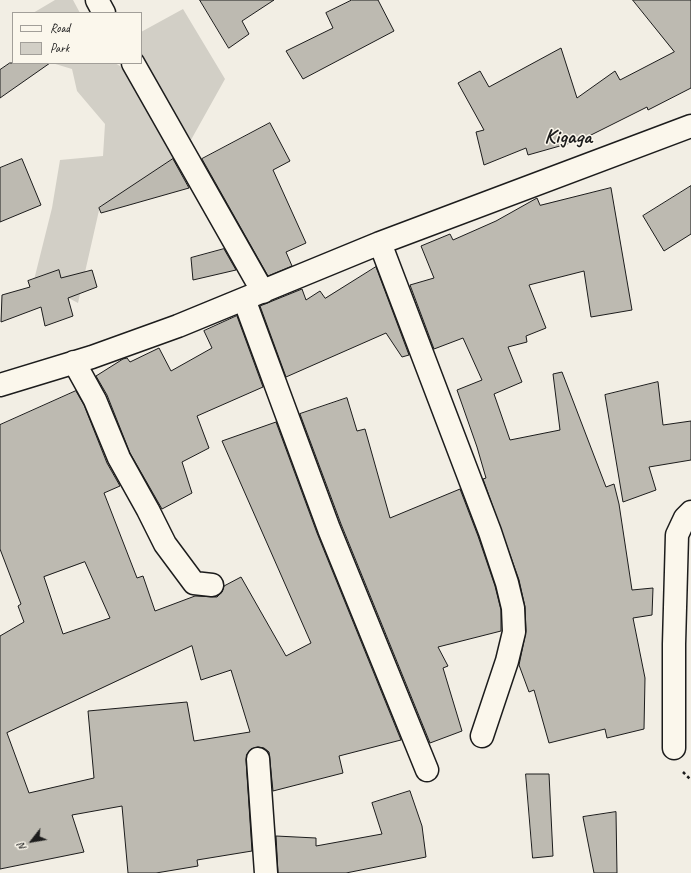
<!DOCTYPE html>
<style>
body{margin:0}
#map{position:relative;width:691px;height:873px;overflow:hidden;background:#f2eee4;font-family:Caveat,sans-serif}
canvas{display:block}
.legend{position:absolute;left:12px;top:12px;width:130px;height:52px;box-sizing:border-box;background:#fbf7ec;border:1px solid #a29f99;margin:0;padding:5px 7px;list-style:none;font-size:12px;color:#1c1c1c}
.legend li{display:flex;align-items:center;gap:8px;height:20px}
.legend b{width:20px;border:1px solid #a29f99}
.north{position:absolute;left:12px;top:821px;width:40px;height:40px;-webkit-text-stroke:3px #fbf7ec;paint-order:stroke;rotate:239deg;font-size:11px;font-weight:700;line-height:16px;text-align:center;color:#1c1c1c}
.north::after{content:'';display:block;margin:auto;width:14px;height:18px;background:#1c1c1c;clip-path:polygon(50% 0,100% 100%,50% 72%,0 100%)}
</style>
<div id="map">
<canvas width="691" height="873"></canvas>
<ul class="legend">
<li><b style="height:5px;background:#fbf7ec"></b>Road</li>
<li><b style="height:11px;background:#d2cfc6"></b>Park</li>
</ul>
<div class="north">N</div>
</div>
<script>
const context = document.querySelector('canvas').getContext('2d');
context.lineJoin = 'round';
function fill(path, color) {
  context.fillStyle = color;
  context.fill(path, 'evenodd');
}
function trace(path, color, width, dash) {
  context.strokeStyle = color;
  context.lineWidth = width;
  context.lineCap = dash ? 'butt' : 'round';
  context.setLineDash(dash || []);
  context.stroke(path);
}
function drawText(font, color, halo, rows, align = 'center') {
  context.font = font + ' Caveat,sans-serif';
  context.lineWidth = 3;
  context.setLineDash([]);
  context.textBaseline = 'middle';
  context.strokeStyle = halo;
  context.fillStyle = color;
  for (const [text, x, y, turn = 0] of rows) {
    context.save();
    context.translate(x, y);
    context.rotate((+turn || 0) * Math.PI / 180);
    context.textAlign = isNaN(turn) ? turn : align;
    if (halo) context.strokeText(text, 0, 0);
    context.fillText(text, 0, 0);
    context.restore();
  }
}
const green = new Path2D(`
 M55,0h18l7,13h-47z
 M183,9l42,70 -62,111 -63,16 -22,97 -44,-23 18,-72 8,-48 43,-4 2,-32 -28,-33 -5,-22 -20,-6h63l29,18 -3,-18v-31z`);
const building = new Path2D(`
 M200,0h74l-32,21 7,13 -20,14z
 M352,0h26l16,31 -91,48 -17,-28 47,-23 -7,-15z
 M633,0h58v88l-43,22 -1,-3 -66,33 -53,15 -2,-7 -42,17 -8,-33 8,-2 -26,-47 22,-12 9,16 72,-39 16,50 38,-27 5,9 54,-28z
 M10,63h40l-50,35v-28z
 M270,123l20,38 -17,9 33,73 -20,9 6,14 -24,10 -66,-117z
 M22,159l19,46 -41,17v-54z
 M173,159l16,29 -88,25 -2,-5z
 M691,186v48l-27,17 -21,-35z
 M611,188l21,122 -41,7 -7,-46 -55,14 17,43 -20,8 1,6 -19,5 14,35 -28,12 16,46 50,-10 -7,-56 9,-2 44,115 8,-3 5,20 13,86 21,-2 -1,27 -19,3 12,60 -1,51 -37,9 -2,-9 -56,14 -15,-53 -5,2 -10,-27 7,-34 -1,-24 -6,-27 -36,-101 3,-1 -9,-31 -20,-57 25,-10 -19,-42 -29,11 -24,-64 24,-7 -13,-32 29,-12 3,6 43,-19 41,-23 3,7z
 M224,249l12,21 -43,10 -2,-22z
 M376,267l33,88 -7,2 -16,-24 -100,44 -26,-71 42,-17 4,11 14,-9 5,7z
 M59,270l2,8 31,-8 5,17 -29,11 5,18 -28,10 -4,-19 -40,15 1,-27 28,-8 -2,-6z
 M237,316l26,71 -66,29 12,32 -27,14 10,31 -30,16 -32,-56 -23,-58 -11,-19 27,-17 4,-1 3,4 29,-14 12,23 41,-23 -8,-17z
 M658,382l5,43 28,-4v39l-42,7 7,23 -33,12 -18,-107z
 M76,391l8,14 23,58 13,23 -16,7 33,85 6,-2 12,35 40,-15 22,1 5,-5 2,-6 17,-9 45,79 25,-13 -89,-202 54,-19 41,111 84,207 -62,16 4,17 -70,18 -4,-39 -5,-4 -6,-1 -7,2 -4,5 -1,6 6,91 -55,9 1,6 -42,7h-28l-6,-67 -50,9 12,37 -84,17v-233l24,-14 -6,-16 3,-2 -21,-55v-124zM85,562l25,56 -47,16 -19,-57zM192,646l9,34 30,-10 19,62 -56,9 -7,-39 -99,9 6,67 -65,15 -22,-60z
 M347,398l10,33 8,-2 25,89 70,-29 18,47 17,50 6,24v21l-63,16 10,19 -5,2 19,63 -32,12 -89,-219 -41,-110z
 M526,774h23l4,82 -20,2z
 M410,791l12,35 4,31 -80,16h-68l-2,-37 40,2v8l66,-12 -10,-31z
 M616,812l1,61h-23l-11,-56z`);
const path = new Path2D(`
 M683,772l8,8`);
const minor = new Path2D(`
 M97,0l7,13
 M133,63l130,229
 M380,243l110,289 17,51 6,25 1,24 -7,29 -25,75
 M244,299l85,230 98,241
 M74,362l21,38 24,58 29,52 17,34 29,39 18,2
 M0,385l92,-28 86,-31 202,-83 311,-117
 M674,748v-104l3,-109 8,-17 6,-6
 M258,759l8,114`);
const quarterNames = [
 ["Kigaga",568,137]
];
fill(green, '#d2cfc6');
fill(building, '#bdbab1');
trace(building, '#1c1c1c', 1);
trace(minor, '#1c1c1c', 25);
trace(path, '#1c1c1c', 2.5, [3, 3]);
trace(minor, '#fbf7ec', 22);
drawText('bold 21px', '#1c1c1c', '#fbf7ec', quarterNames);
</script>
